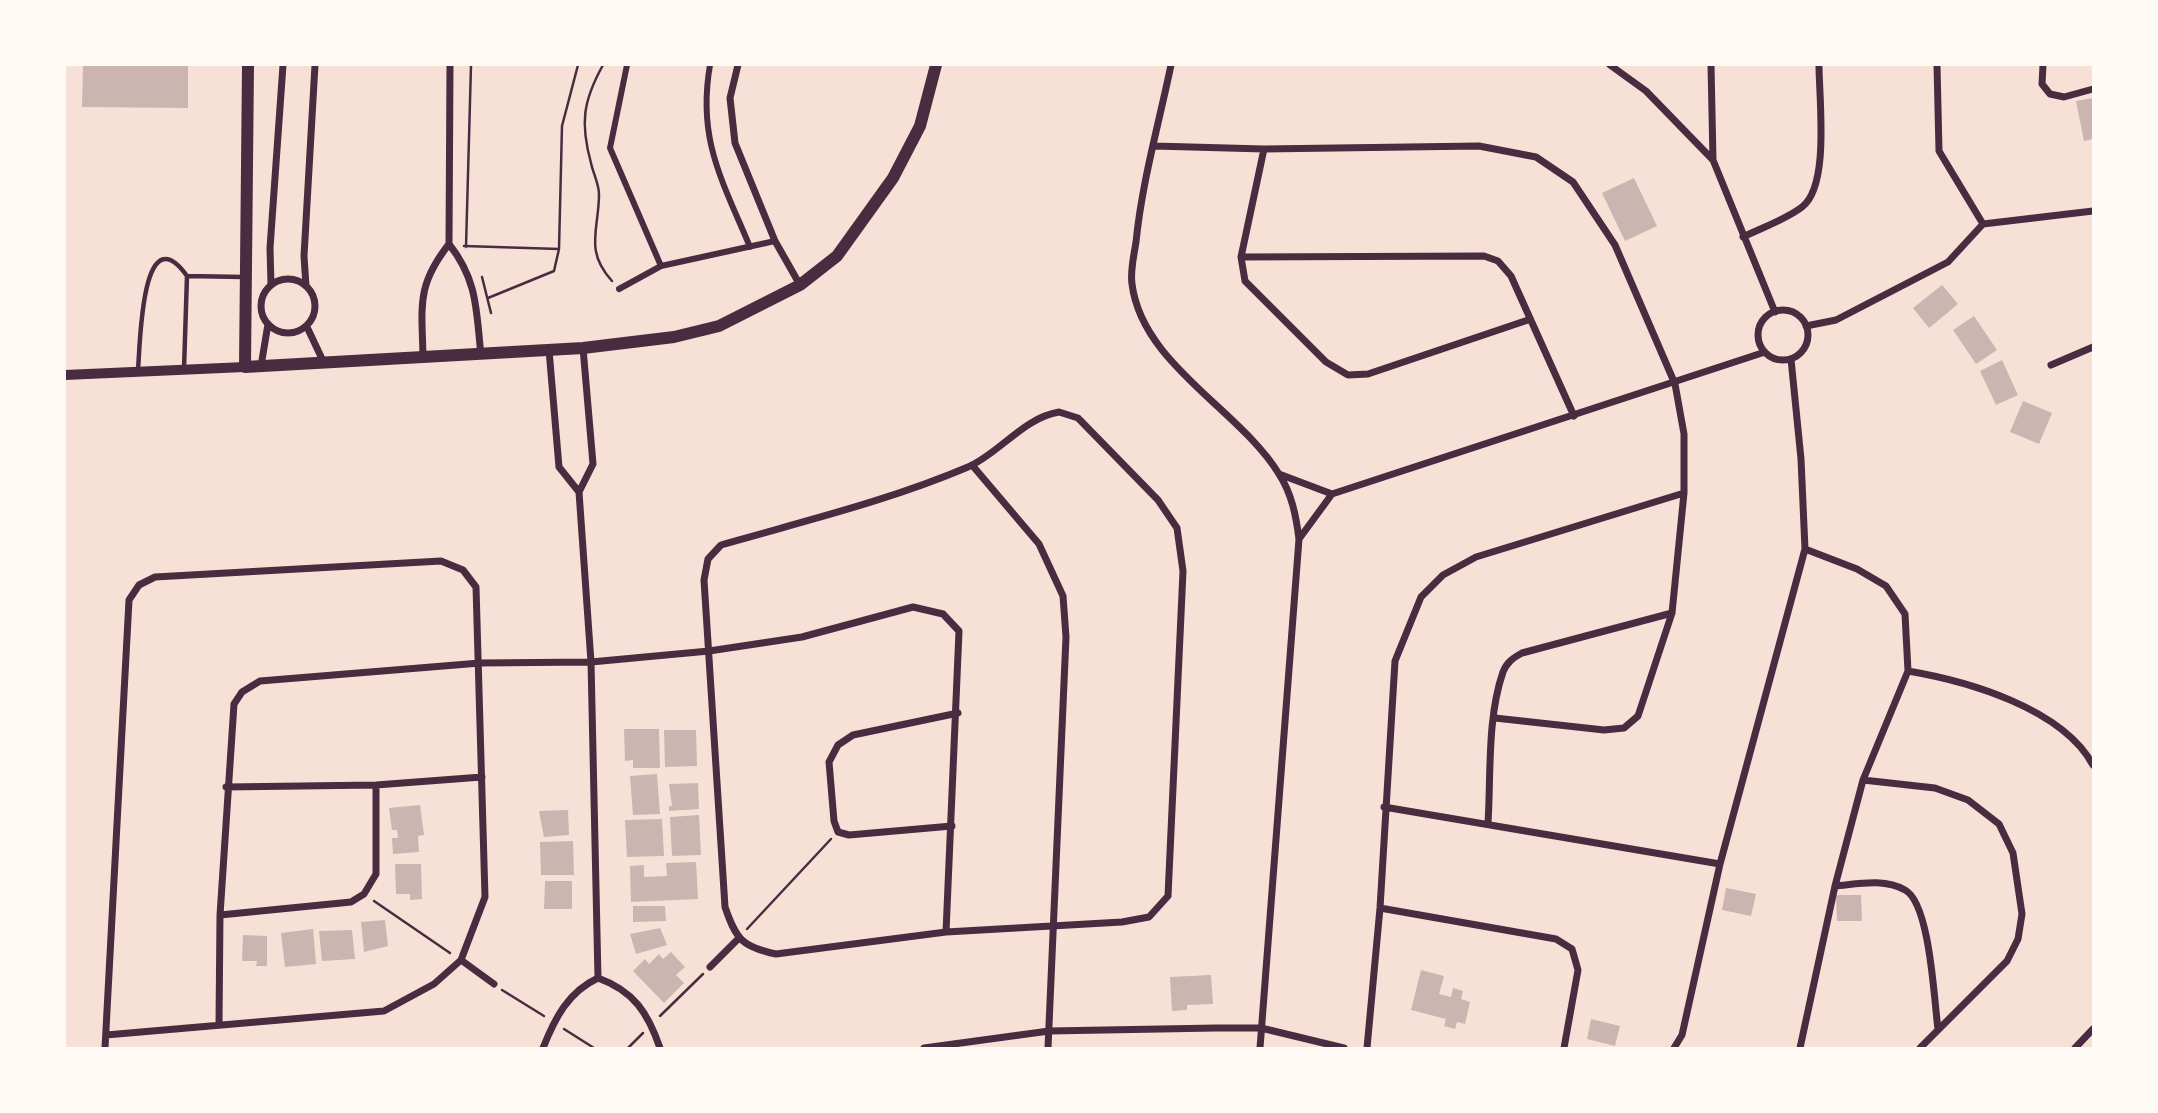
<!DOCTYPE html>
<style>
body{margin:0}
#map{position:relative;width:2158px;height:1113px;overflow:hidden;background:#f7e1d7;font-family:Overpass,sans-serif}
canvas{display:block}
.frame{position:absolute;inset:0;border:66px solid #fffaf5;pointer-events:none}
</style>
<div id="map">
<canvas width="2158" height="1113"></canvas>
<div class="frame"></div>
</div>
<script>
const context = document.querySelector('canvas').getContext('2d');
context.lineJoin = 'round';
function fill(path, color) {
  context.fillStyle = color;
  context.fill(path, 'evenodd');
}
function trace(path, color, width, dash) {
  context.strokeStyle = color;
  context.lineWidth = width;
  context.lineCap = dash ? 'butt' : 'round';
  context.setLineDash(dash || []);
  context.stroke(path);
}
const building = new Path2D(`
 M83,65h105v43l-106,-1z
 M2093,98v41l-9,2 -8,-40z
 M1634,178l23,48 -32,15 -23,-48z
 M1942,285l16,19 -29,24 -16,-20z
 M1974,316l23,34 -21,14 -23,-34z
 M2002,360l16,35 -22,10 -16,-34z
 M2023,401l29,12 -13,31 -29,-12z
 M624,729h35l1,39h-27v-8l-8,1z
 M664,730h32l1,36 -32,1z
 M657,774l3,40 -27,1 -3,-39z
 M698,783l1,26 -30,2v-5h3l-3,-22z
 M420,805l4,30 -6,1 1,16 -26,2 -1,-16h6l-1,-8h-5l-3,-22z
 M568,810l1,25 -25,2 -5,-26z
 M699,815l2,40 -29,1 -2,-39z
 M662,819l2,37 -37,1 -2,-37z
 M573,841l1,34h-33l-1,-33z
 M696,862l2,37 -67,3 -1,-36 14,-1v12l23,-1 -1,-13z
 M395,864h26l1,35 -12,1v-6h-14z
 M545,881h27v28h-28z
 M1726,888l30,6 -5,22 -29,-6z
 M1836,895h25l1,26h-25z
 M633,906h32l1,15 -33,1z
 M385,920l3,26 -24,6 -3,-30z
 M660,928l7,17 -31,9 -6,-20z
 M313,929l3,35 -31,3 -4,-34z
 M352,930l3,29 -33,2 -3,-30z
 M243,935l24,1v30h-11l1,-5h-15z
 M671,952l14,15 -9,8 8,8 -20,20 -31,-32 12,-12 4,5 10,-10 4,5z
 M1421,970l23,6 -5,18 12,3 2,-9 10,3 -2,8 9,3 -5,22 -8,-2 -2,7 -11,-3 2,-7 -35,-9z
 M1211,975l2,29 -26,1v5l-15,1 -2,-34z
 M1591,1019l29,7 -5,20 -28,-7z`);
const path = new Path2D(`
 M603,65c-20,36 -23,58 -12,98 2,10 8,21 8,31 0,36 -15,56 13,87
 M464,246l95,3
 M466,247l5,-182
 M482,277l9,36
 M488,298l66,-27 5,-22 3,-123 16,-61
 M374,901l76,52
 M747,929l84,-90
 M502,990l42,26
 M660,1016l43,-42
 M564,1029l30,19
 M628,1048l15,-15`);
const service = new Path2D(`
 M187,276l56,1
 M138,370c2,-22 3,-158 49,-94l-3,93`);
const pedestrian = new Path2D(`
 M627,65l-17,83 51,118
 M710,65c-13,74 12,115 40,182
 M619,289l42,-23 114,-25`);
const minor = new Path2D(`
 M738,65l-8,33 5,45 40,98 25,44
 M1171,65c-12,58 -29,117 -35,177 -2,13 -6,29 -4,42 10,80 107,125 147,190 13,20 17,42 20,65l-39,509
 M1610,65l36,26 67,69 62,152
 M1711,65l2,95
 M1937,65l2,86 44,73
 M2043,65l-1,19 8,10 14,3 29,-8
 M1154,146l110,3 215,-3 57,11 37,25 42,63 60,139 9,50v59l-12,120 -34,103 -14,12 -20,2 -109,-12
 M1264,149l-23,108 4,24 81,81 22,13 20,-1 160,-54
 M1743,237c18,-9 42,-17 59,-30 28,-21 17,-108 17,-142
 M449,244c29,37 27,66 32,111
 M1241,257l243,-1 14,5 13,15 63,140
 M261 306a27 27 0 1 1 54 0a27 27 0 1 1-54 0Z
 M271,285l-1,-37 13,-183
 M306,286l-2,-30 11,-191
 M1758 335a25 25 0 1 1 50 0a25 25 0 1 1-50 0Z
 M1806,326l30,-6 112,-58 35,-38 110,-13
 M307,327l17,36
 M583,348l10,116 -14,28 12,170 7,316
 M549,350l10,117 20,25
 M423,357c-1,-51 -7,-71 26,-113l1,-179
 M2051,365l42,-18
 M261,366l7,-42
 M1059,412l19,6 80,82 19,28 6,43 -15,325 -19,21 -27,5 -176,10 -170,22c-34,-7 -40,-15 -51,-47l-21,-327 4,-21 13,-14c83,-24 167,-44 247,-78 32,-14 55,-49 91,-55z
 M972,465l67,79 24,52 3,41 -18,411
 M1279,474l53,20
 M1332,494l433,-142
 M1299,539l33,-45
 M1908,671c59,10 154,37 185,94
 M1863,780l72,8 33,12 31,24 14,29 9,61 -4,25 -11,22 -87,87
 M226,787l150,-2 106,-8
 M1384,807l336,57
 M1488,823c3,-48 -1,-105 15,-151 4,-10 10,-14 19,-19l150,-40
 M952,826l-103,9 -11,-3 -4,-11 -5,-59 9,-17 15,-10 105,-22
 M1835,886c23,-2 49,-8 70,4 25,13 29,110 33,139
 M1380,908l176,31 16,10 6,21 -14,78
 M220,915l131,-13 13,-8 12,-20v-89
 M461,960l33,24
 M710,967l28,-28
 M219,1024l1,-109 14,-211 8,-12 18,-11 220,-18 111,-1 118,-11 93,-14 111,-30 30,7 16,17 -13,301
 M105,1048l24,-448 10,-15 16,-8 286,-16 22,9 13,17 9,310 -24,63 -27,24 -50,27 -278,24
 M543,1048c12,-30 25,-56 55,-70 36,13 50,35 62,70
 M924,1048l125,-17 167,-3h45l83,20
 M1367,1048l13,-140 15,-247 26,-64 22,-22 33,-18 208,-64
 M1674,1048l8,-13 38,-171 85,-315 -4,-90 -10,-100
 M1800,1048l35,-162 28,-106 45,-109 -3,-57 -19,-28 -29,-17 -52,-20
 M2075,1048l18,-19`);
const tertiary = new Path2D(`
 M65,375l180,-8`);
const secondary = new Path2D(`
 M248,65l-3,302 338,-19 91,-11 45,-11 81,-41 37,-29 56,-78 27,-52 16,-61`);
fill(building, '#ccb4b1');
trace(path, '#4a2c40', 2.5);
trace(service, '#4a2c40', 4.5);
trace(pedestrian, '#4a2c40', 6);
trace(minor, '#4a2c40', 7);
trace(tertiary, '#4a2c40', 10);
trace(secondary, '#4a2c40', 12);
</script>
